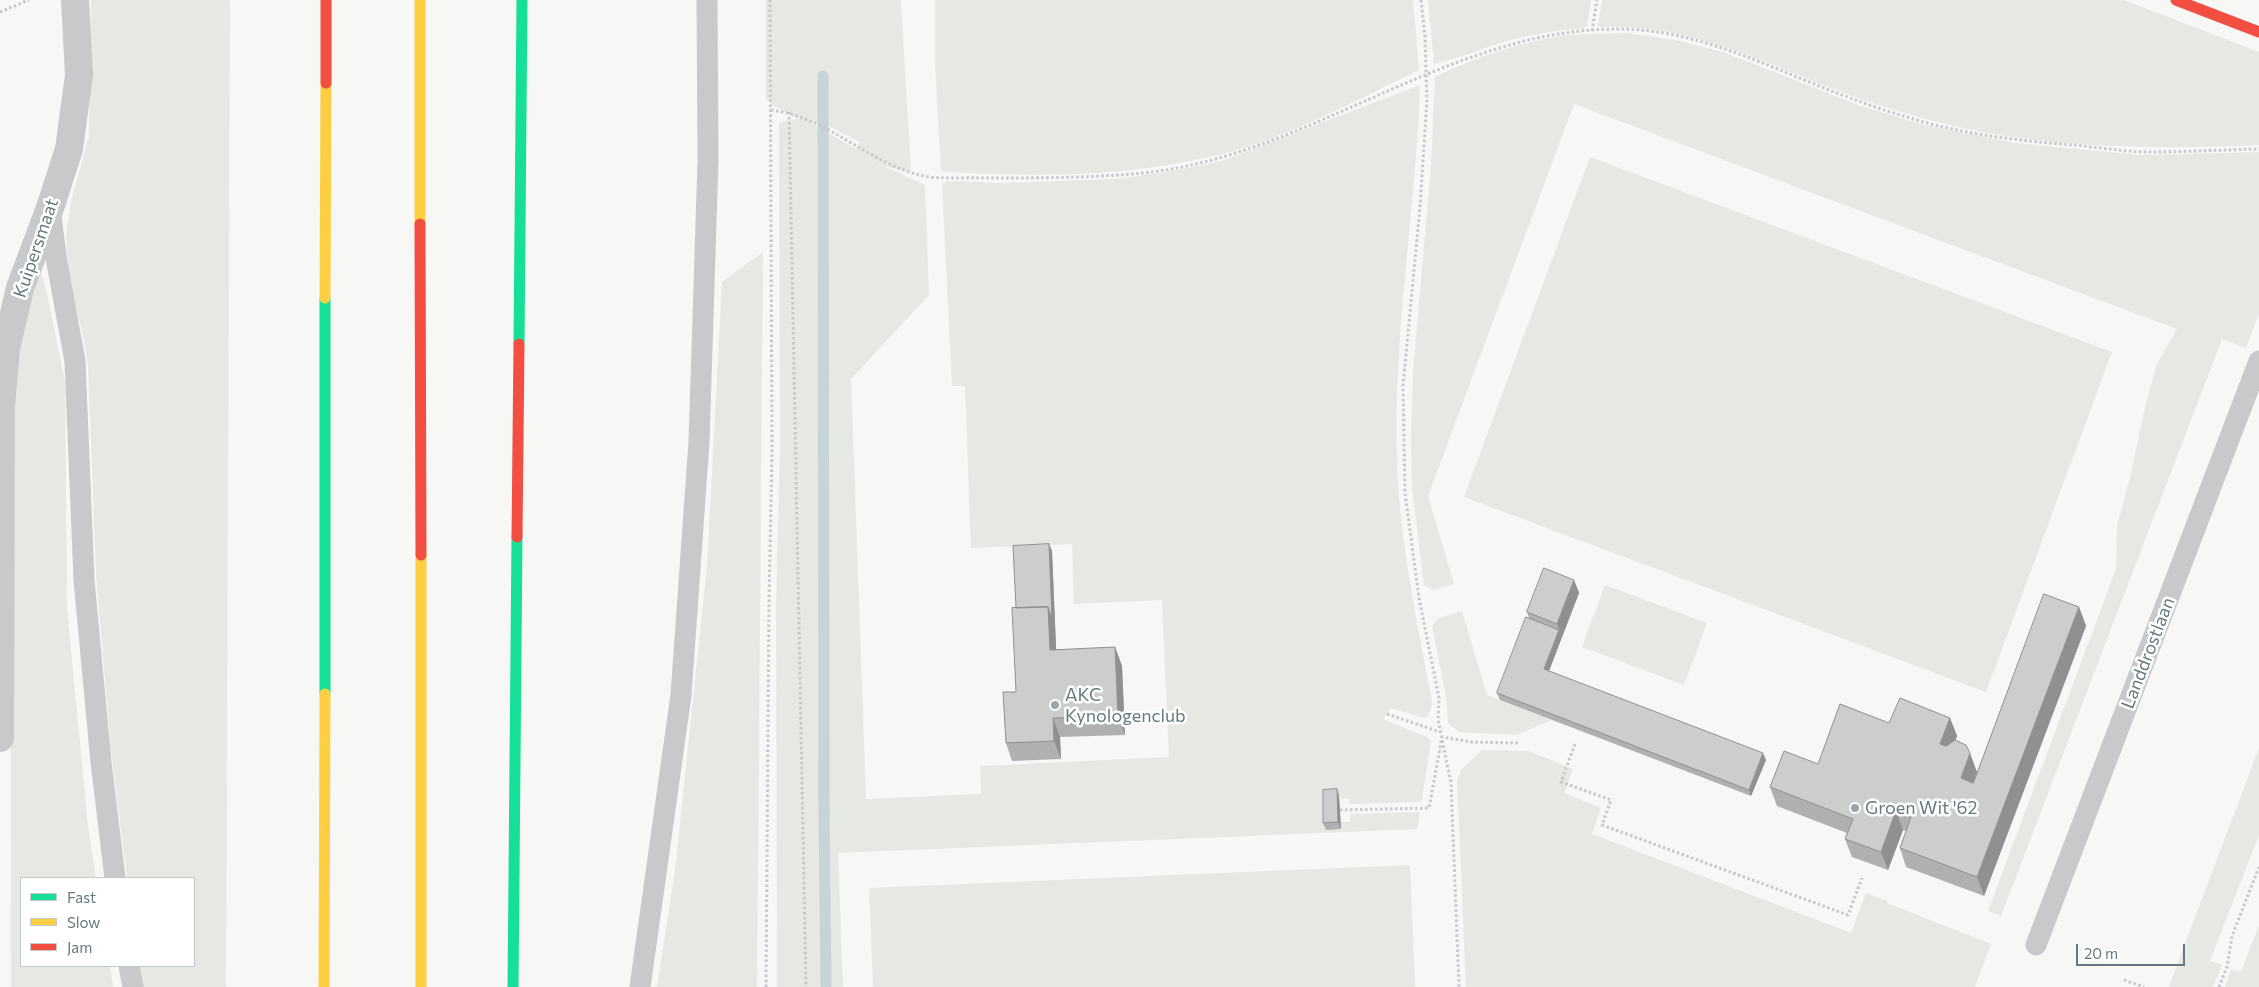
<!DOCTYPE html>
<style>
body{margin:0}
#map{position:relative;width:2259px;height:987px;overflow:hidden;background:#f7f7f6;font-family:Commissioner,sans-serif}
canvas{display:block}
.legend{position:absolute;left:20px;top:877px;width:175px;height:90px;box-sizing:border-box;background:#fff;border:1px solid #c1cacc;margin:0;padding:6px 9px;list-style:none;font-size:15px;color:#637a7f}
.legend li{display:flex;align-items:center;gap:10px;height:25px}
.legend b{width:25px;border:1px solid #c1cacc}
.scale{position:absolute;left:2076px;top:944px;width:109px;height:22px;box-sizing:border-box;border:2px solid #637a7f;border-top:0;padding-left:6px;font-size:15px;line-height:18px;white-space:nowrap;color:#637a7f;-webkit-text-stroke:4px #fff;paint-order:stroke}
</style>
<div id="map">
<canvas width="2259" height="987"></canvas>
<ul class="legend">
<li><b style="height:6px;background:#16e098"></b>Fast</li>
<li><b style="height:6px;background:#ffcf43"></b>Slow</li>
<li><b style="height:6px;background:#f24e42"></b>Jam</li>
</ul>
<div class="scale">20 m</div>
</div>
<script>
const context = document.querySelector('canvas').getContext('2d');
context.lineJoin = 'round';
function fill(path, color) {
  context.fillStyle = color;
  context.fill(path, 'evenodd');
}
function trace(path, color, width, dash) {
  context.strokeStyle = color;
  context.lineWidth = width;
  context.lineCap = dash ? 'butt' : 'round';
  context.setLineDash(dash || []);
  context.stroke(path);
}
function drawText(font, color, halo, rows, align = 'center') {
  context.font = font + ' Commissioner,sans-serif';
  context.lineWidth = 5;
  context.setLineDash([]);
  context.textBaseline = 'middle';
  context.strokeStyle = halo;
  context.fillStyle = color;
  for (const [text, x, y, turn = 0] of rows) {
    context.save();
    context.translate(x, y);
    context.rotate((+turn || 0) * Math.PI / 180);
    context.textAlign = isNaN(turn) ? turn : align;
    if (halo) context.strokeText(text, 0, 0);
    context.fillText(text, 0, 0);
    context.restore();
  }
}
const green = new Path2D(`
 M91,0h139l-4,987h-83l-4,-21h55v-88h-67l-16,-128 -15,-176 -8,-209 -6,-34 -10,-37 -4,-25 -2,-35 5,-32 18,-66z
 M766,0h135l10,172 -28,-6 42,19 4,110 -78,84 15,420 115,-5 -1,-28 189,-9 -7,-157 -88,4 -2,-60 -101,4 -6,-162h-13l-10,-202 5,-3 57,2 111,-4 53,-7 54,-11 198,-76c-4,124 -27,249 -23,373 2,83 20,162 35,243l-1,9 -4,7 -4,1 -32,-10 -8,11 44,18 4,4 -9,58 -2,3 -70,2 -1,-5 -9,-1 -1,-2 1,26h10v-8l67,-2 3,1 -3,16 -579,24 5,134h-66l-1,-383 4,-154 -1,-327 9,-3 11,-1 -26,-14 -7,-6zM809,122l18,3 33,17 -4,7z
 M935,0h478l6,70c-62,30 -134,69 -201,85 -89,22 -181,22 -271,17l-6,-2 -6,-107z
 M1428,0h163l-4,26 -3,3c-28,1 -57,6 -84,14 -22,7 -43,16 -66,21z
 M1602,0h522l135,52v93c-110,5 -227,3 -334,-26 -20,-6 -41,-12 -62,-19 -86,-30 -168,-78 -263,-73l-2,-2z
 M1627,33l48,7 48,12 138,54 64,19 90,18 125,12 119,-3v162l-13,34 -24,-9 -221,577 -13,-5 128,-342 1,-43 14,-52 15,-71 11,-39 20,-35 -603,-225 -146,392 26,88 -21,6 -9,-5 -12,-97 -1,-49 2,-68 18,-205 4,-89c40,-20 83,-34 127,-41 21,-3 44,-2 65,-3z
 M1590,157l522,195 -126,340 -522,-195z
 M763,252l-6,735h-100l18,-116 32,-305 15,-284z
 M40,268l7,26 18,88 2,226 21,219 8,51h-75v88h89l3,21h-102l-1,-575 13,-89z
 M1605,585l102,38 -23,62 -102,-38z
 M1462,611l25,84 64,25 -34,15 -58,-3 -11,-9 -2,-26 -14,-71 7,-8z
 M2259,748v87l-49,126 12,4 -9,22h-41l-3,-1z
 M1482,750l47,1 44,18 -9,24 37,15 -9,26 259,99 15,-40 22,8 -1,2 104,41 -16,43h-509l-9,-207 4,-10z
 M1410,865l5,122h-542l-4,-99z
 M2259,925v62h-34l6,-18 10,3z`);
const stream = new Path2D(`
 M823,76l1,733 2,178`);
const path = new Path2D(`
 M1421,0l4,36 2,64 -7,107 -17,179 2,107 14,105 20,100 -1,21 13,64 8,204
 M0,12l29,-12
 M1592,31l5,-31
 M771,110c56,7 95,51 148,65 19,5 43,2 62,3 54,0 109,0 163,-5 169,-18 308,-147 480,-144 83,2 160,46 237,73 19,7 39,13 59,19 49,14 102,20 153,24 23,2 46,6 70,7 38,0 77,-2 116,-3
 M789,112l17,875
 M1387,714l53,18
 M1575,744l-14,38 50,18 -9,25 246,90 14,-37
 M1340,810l89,-2 13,-71 30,5 46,1
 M2124,980l20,7
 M766,987l3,-382 3,-155 -2,-450
 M2219,987l8,-20 5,-31 27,-69`);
const lane = new Path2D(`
 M50,209l7,54 18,98 9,219 17,182 14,116
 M2036,945l223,-584
 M129,966l4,21
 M640,987l41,-292 18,-253 9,-281 -1,-161`);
const street = new Path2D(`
 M0,738l1,-332 5,-58 14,-60 30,-80 19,-59 10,-74 -4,-75`);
const fast = new Path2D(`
 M519,344l3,-344
 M325,694v-396
 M513,987l4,-450`);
const slow = new Path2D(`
 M420,0v224
 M325,298l1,-215
 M421,555v432
 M324,987l1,-293`);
const jam = new Path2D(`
 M2176,0l83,32
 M326,83v-83
 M420,224l1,331
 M517,537l2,-193`);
const wall = new Path2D(`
 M1049,544l3,7 4,99 59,-3 7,19 3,69 -65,2 1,22 -49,2 -6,-18 10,-51v-84z
 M1574,580l5,13 -30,78 217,89 -15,36 -251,-96 -3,-7 32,-75 -2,-6z
 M2079,607l7,19 -102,270 -78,-29 -6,-19 6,-17 -3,-1 -15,40 -36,-13 -7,-18 2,-6 -70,-27 -7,-19 48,-23 71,-41 61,-5 7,18 -2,4 22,32 -4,11z
 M1337,789l2,7 2,33 -15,1 -3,-7z`);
const shadedWall = new Path2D(`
 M1049,544l3,7 5,118 -7,-19 -2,-43z
 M1574,580l5,13 -17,44 -5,-13z
 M2079,607l7,19 -102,270 -7,-19z
 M1559,630l3,7 -15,39 -3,-7z
 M1115,647l7,19 3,69 -7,-19z
 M1053,718l7,19 1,22 -7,-18z
 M1950,718l7,18 -10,27 -7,-19z
 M1763,753l3,7 -15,36 -2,-6z
 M1970,753l7,19 -9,25 -7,-19z
 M1337,789l2,7 2,33 -3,-7z
 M1896,811l7,19 -15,40 -7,-18z`);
const building = new Path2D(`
 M1049,544l3,75 -4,-12 -32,1 -3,-62z
 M1544,568l30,12 -17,44 -30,-12z
 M2044,594l35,13 -102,270 -77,-29 11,-31 -15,-6 -15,41 -36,-13 8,-20 -83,-32 14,-36 34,13 22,-60 49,19 11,-25 50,20 -10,26 6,2 9,-6 11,5 4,8 -9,25 12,5z
 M1048,607l2,43 65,-3 3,69 -65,2 1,23 -48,2 -3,-51h13l-4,-84z
 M1526,617l33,13 -15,39 219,84 -14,37 -252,-97z
 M1337,789l1,33 -15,1v-33z`);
const markers = [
 [1055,705,5,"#97a6a9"],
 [1855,808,5,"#97a6a9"]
];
const streetNames = [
 ["Kuipersmaat",36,248,-71],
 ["Landdrostlaan",2148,653,-69]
];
const poiNames = [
 ["AKC",1065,695],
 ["Kynologenclub",1065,716],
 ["Groen Wit '62",1865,808]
];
fill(green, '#e6e8e3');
trace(stream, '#c7d4d4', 11);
trace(path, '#c7c8c8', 3, [2.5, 2.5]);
trace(lane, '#c7c9ca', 21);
trace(street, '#c7c9ca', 28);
trace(fast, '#16e098', 11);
trace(slow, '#ffcf43', 11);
trace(jam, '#f24e42', 11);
fill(wall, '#afb1b1');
fill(shadedWall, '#8f9090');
fill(building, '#cccece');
trace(building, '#8f9090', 1);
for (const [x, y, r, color] of markers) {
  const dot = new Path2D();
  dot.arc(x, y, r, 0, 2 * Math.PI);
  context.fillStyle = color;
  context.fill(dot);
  trace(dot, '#fff', 2);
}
drawText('18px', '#637a7f', '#fff', streetNames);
drawText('18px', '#637a7f', '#fff', poiNames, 'left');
</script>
